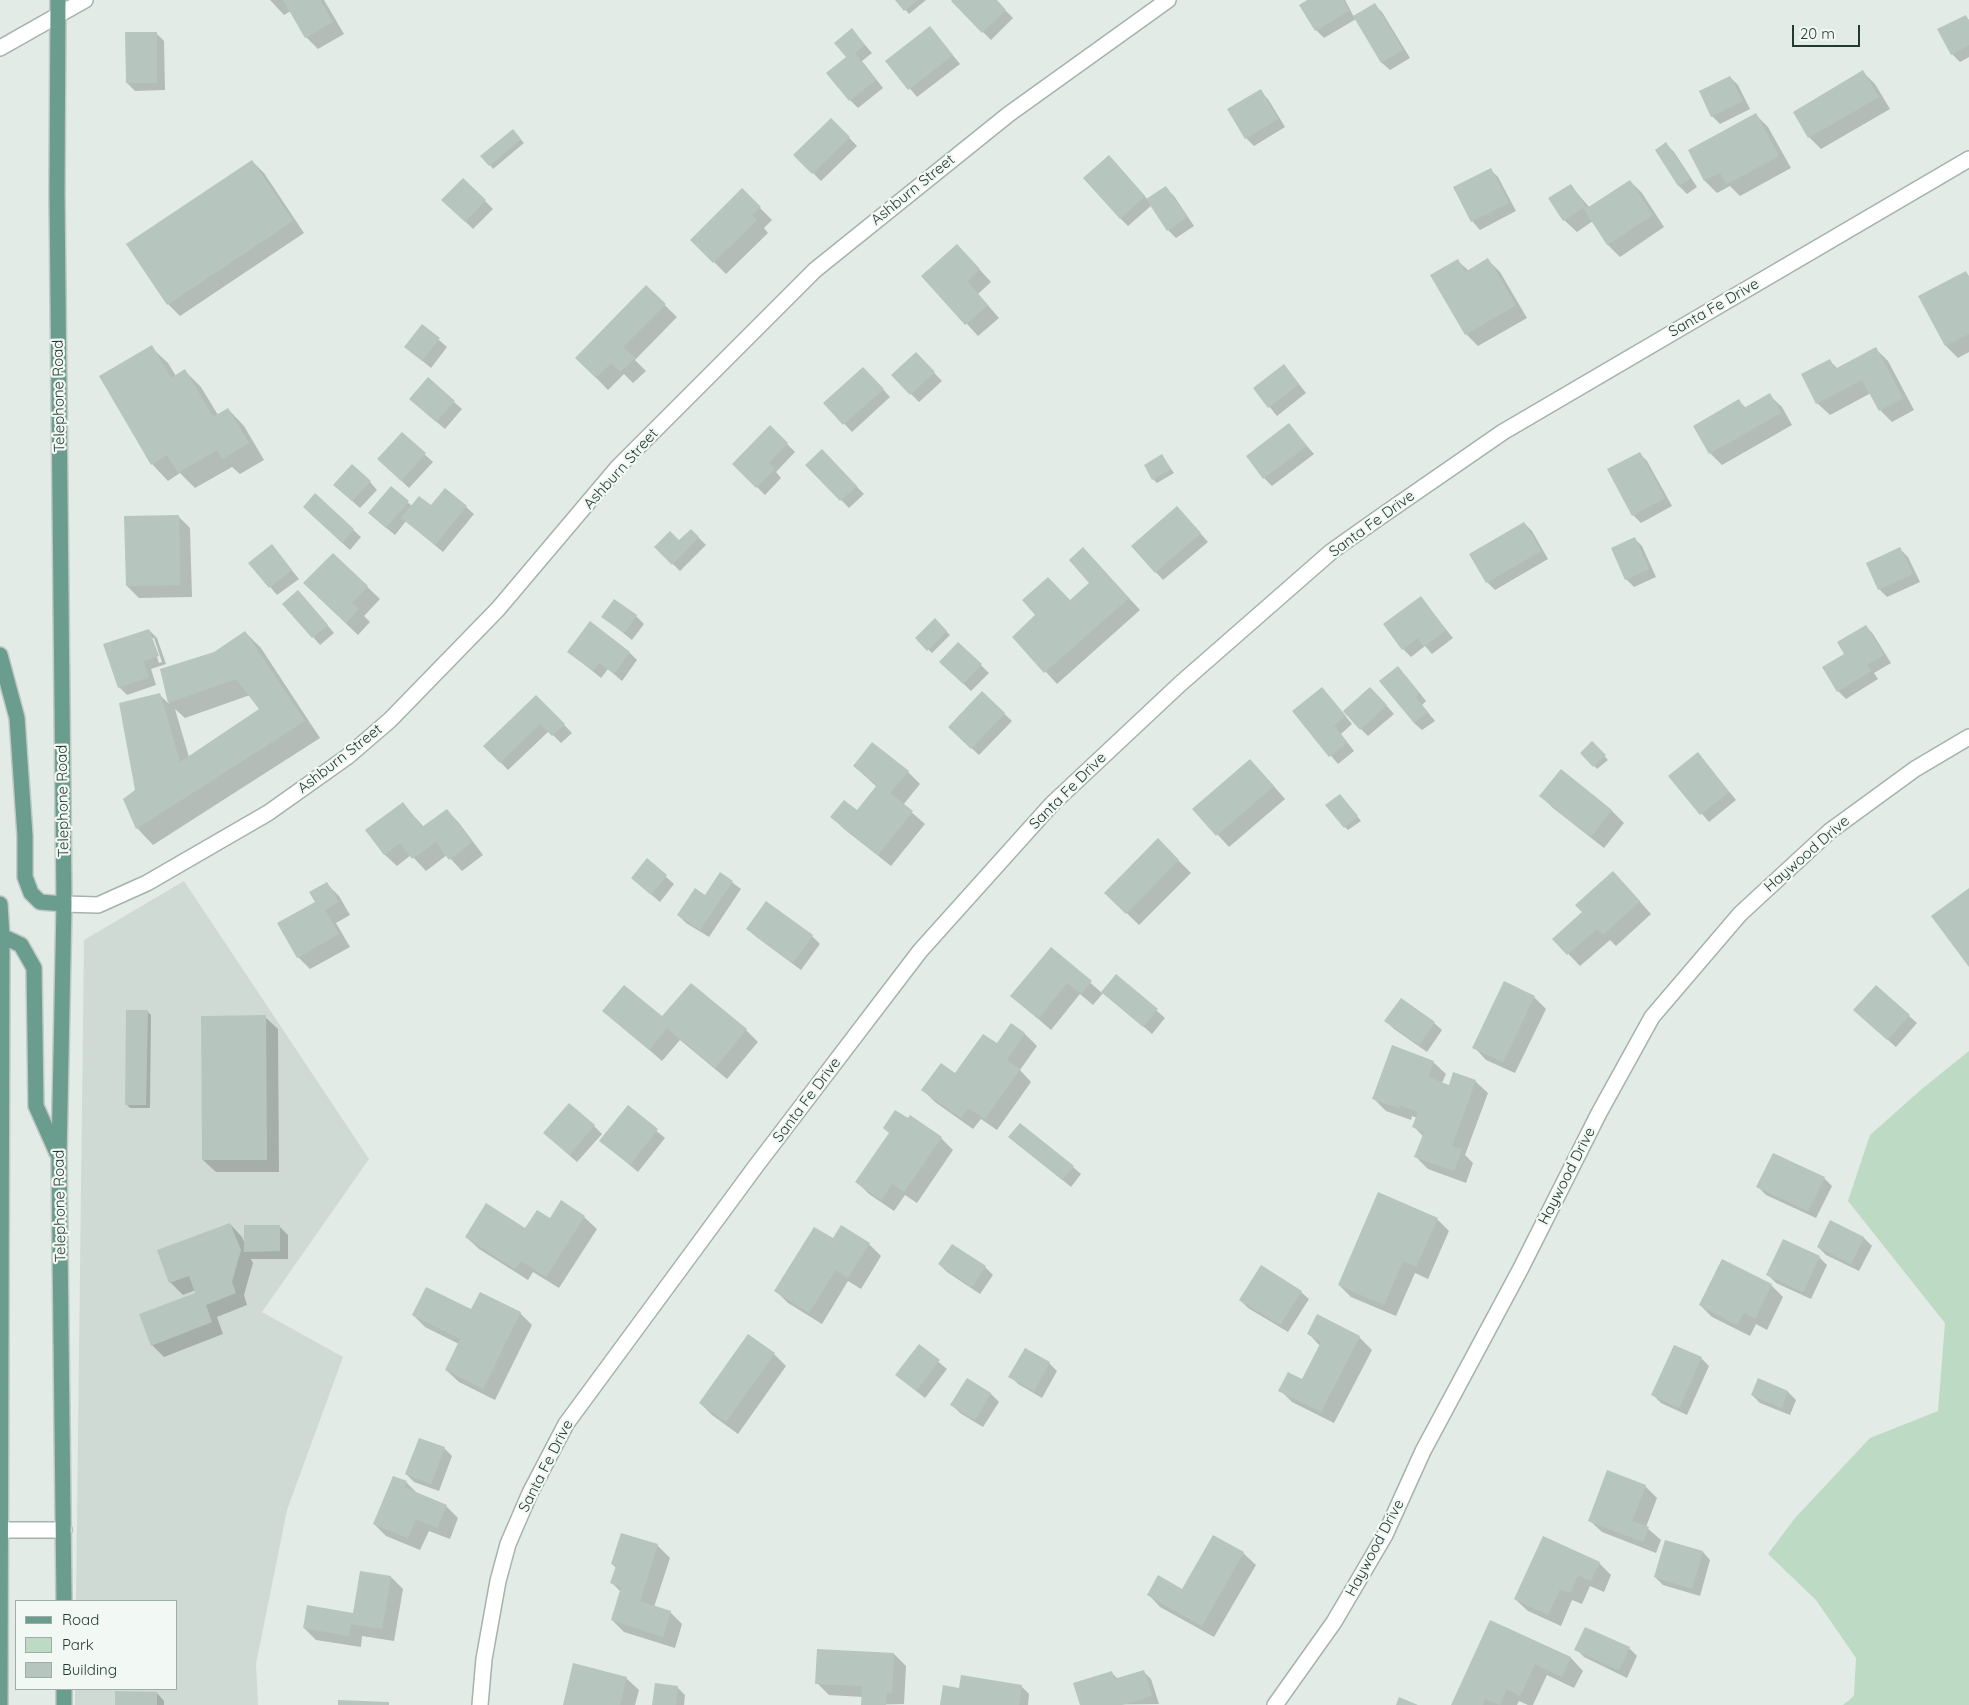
<!DOCTYPE html>
<style>
body{margin:0}
#map{position:relative;width:1969px;height:1705px;overflow:hidden;background:#e2ebe6;font-family:Quicksand,sans-serif}
canvas{display:block}
.legend{position:absolute;left:15px;top:1600px;width:162px;height:90px;box-sizing:border-box;background:#f2f8f4;border:1px solid #9faca7;margin:0;padding:6px 9px;list-style:none;font-size:15px;color:#233a33}
.legend li{display:flex;align-items:center;gap:10px;height:25px}
.legend b{width:25px;border:1px solid #9faca7}
.scale{position:absolute;left:1792px;top:25px;width:68px;height:22px;box-sizing:border-box;border:2px solid #233a33;border-top:0;padding-left:6px;font-size:15px;line-height:18px;white-space:nowrap;color:#233a33;-webkit-text-stroke:4px #f2f8f4;paint-order:stroke}
</style>
<div id="map">
<canvas width="1969" height="1705"></canvas>
<ul class="legend">
<li><b style="height:6px;background:#6a9d8e"></b>Road</li>
<li><b style="height:14px;background:#bcdac4"></b>Park</li>
<li><b style="height:14px;background:#b7c5bf"></b>Building</li>
</ul>
<div class="scale">20 m</div>
</div>
<script>
const context = document.querySelector('canvas').getContext('2d');
context.lineJoin = 'round';
function fill(path, color) {
  context.fillStyle = color;
  context.fill(path, 'evenodd');
}
function trace(path, color, width, dash) {
  context.strokeStyle = color;
  context.lineWidth = width;
  context.lineCap = dash ? 'butt' : 'round';
  context.setLineDash(dash || []);
  context.stroke(path);
}
function drawText(font, color, halo, rows, align = 'center') {
  context.font = font + ' Quicksand,sans-serif';
  context.lineWidth = 4.5;
  context.setLineDash([]);
  context.textBaseline = 'middle';
  context.strokeStyle = halo;
  context.fillStyle = color;
  for (const [text, x, y, turn = 0] of rows) {
    context.save();
    context.translate(x, y);
    context.rotate((+turn || 0) * Math.PI / 180);
    context.textAlign = isNaN(turn) ? turn : align;
    if (halo) context.strokeText(text, 0, 0);
    context.fillText(text, 0, 0);
    context.restore();
  }
}
const built = new Path2D(`
 M184,881l185,278 -107,153 81,45 -56,153 -31,154 2,41h-183v-16h101v-88h-100l8,-661z`);
const green = new Path2D(`
 M1969,1051v654h-126l11,-9 2,-38 -40,-58 -48,-46 27,-36 75,-80 68,-27 7,-88 -97,-122 22,-66 53,-47z`);
const shadow = new Path2D(`
 M270,0h54l20,34 -26,15 -12,-12 -15,-26 -7,4z
 M897,0h29l-17,14z
 M954,0h41l18,18 -22,22 -39,-39z
 M1310,0h35l9,17 20,-13 8,8 28,46 -20,12 -8,-7 -26,-44 -32,19 -8,-8 -15,-25z
 M1965,16l4,4v37l-9,5 -8,-8z
 M852,30l20,23 -10,8 21,27 -25,20 -8,-8 -2,-43z
 M156,33l8,8 1,49 -30,1 -8,-8z
 M937,36l23,28 -43,33 -30,-36z
 M1863,72l12,12 15,25 -69,40 -12,-12z
 M1730,77l8,8 12,24 -30,15 -8,-8z
 M1260,91l8,8 17,28 -31,19 -8,-8z
 M1756,115l12,12 23,41 -51,28 -10,-10 -13,7 -12,-12 -16,-30z
 M831,119l26,27 -36,35 -26,-26z
 M513,131l11,12 -31,26 -3,-4z
 M1666,144l8,8 23,35 -10,7 -8,-8 -23,-36z
 M252,161l12,12 40,60 -124,83 -12,-12z
 M1117,165l31,35 18,-12 8,8 20,30 -18,12 -8,-8 -16,-25 -24,21 -8,-8z
 M1490,169l8,8 18,34 -36,19 -7,-8 -18,-34z
 M463,179l30,30 -20,20 -30,-29z
 M1630,181l12,12 22,34 -44,30 -12,-12 -15,-24 -16,11 -13,-12 -14,-21 20,-14 20,23z
 M742,190l30,30 -8,8 4,5 -42,41 -34,-34z
 M969,258l22,24 -13,12 21,24 -21,18 -55,-60z
 M1488,260l12,12 27,46 -49,28 -12,-12 -8,-73 11,10z
 M1966,273l3,3v76l-11,6 -12,-12 -26,-49z
 M646,287l31,30 -42,43 11,11 -13,12 -9,-9 -16,16 -31,-32z
 M423,326l24,21 -16,21 -25,-21z
 M151,347l17,16 8,13 9,-5 16,16 17,28 10,-6 16,17 20,34 -24,14 -8,-7 -37,21 -15,-15 -12,8 -16,-17 -52,-87z
 M1876,349l12,12 26,49 -22,12 -12,-12 -9,-17 -41,22 -13,-12 13,-42 8,8z
 M916,354l26,27 -23,21 -8,-8z
 M1291,374l15,19 -29,23 -22,-27z
 M871,376l19,21 -38,35 -27,-29z
 M1769,395l13,12 10,18 -70,40 -12,-12 29,-52 7,7z
 M454,402l8,7 -17,20 -26,-22z
 M1289,425l25,29 -42,32 -8,-8z
 M770,427l25,25 -19,20 5,6 -16,17 -31,-31z
 M402,434l31,28 -24,26 -22,-21z
 M822,451l42,43 -15,14 -42,-43z
 M1639,453l8,8 25,45 -31,17 -8,-8z
 M1162,456l12,17 -17,10 -4,-4z
 M370,482l7,8 -17,18 -17,-15z
 M391,488l21,18 54,1 8,7 -31,38 -37,-31 -11,14 -17,-14z
 M315,495l46,42 -11,13 -38,-35z
 M178,516l12,12 2,69 -53,1 -12,-12z
 M1185,516l23,26 -45,38 -30,-33z
 M1524,523l8,8 16,28 -53,31 -8,-8z
 M691,530l15,15 -26,26 -24,-24 23,-6z
 M1634,538l8,8 14,31 -22,10 -8,-8z
 M272,546l27,33 -22,16 -27,-32z
 M1900,549l8,8 12,25 -33,15 -8,-8z
 M333,554l47,45 -16,17 6,6 -12,13 -41,-39z
 M1095,561l45,49 -83,74 -43,-47 56,-36 21,-18z
 M1421,598l32,40 -21,16 -7,-8 -14,11 -8,-8z
 M306,600l28,33 -14,12 -7,-8z
 M636,616l8,8 -12,16 -29,-23z
 M935,620l15,15 -18,18 -16,-15z
 M1866,626l7,8 18,29 -17,10 4,6 -32,20 -8,-8 8,-37z
 M149,630l8,8 9,26 -15,5 5,16 -29,10 -8,-8zM151,638h3l8,24 -3,1z
 M245,632l16,16 59,90 -167,107 -16,-17 -13,-28 12,-10 24,-95 9,9 -7,-34 53,-17zM250,695l11,15 -72,47 -14,-48 10,9z
 M958,643l31,30 -18,18 -30,-29z
 M569,652h60l8,8 -15,21 -14,-12 -7,9z
 M1406,676l20,25 -4,4 13,16 -13,9 -8,-7z
 M1322,688l30,36 -11,10 13,17 -16,13 -45,-53z
 M982,693l30,28 -33,34 -30,-28z
 M536,696l36,37 -11,10 -12,-12 -41,39 -23,-24z
 M1378,696l16,18 -26,22 -7,-7z
 M1592,743l16,17 -11,9 -15,-16z
 M1705,762l31,38 -27,22 -39,-46z
 M854,766l54,6 12,12 -17,21 22,19 -34,42 -47,-37 -12,-12 25,-6 20,-24z
 M1561,771l51,40 12,12 -20,25 -51,-40 -12,-12z
 M1262,773l23,26 -56,48 -35,-38z
 M1343,799l18,22 -13,9 -3,-3z
 M403,804l21,23 23,-17 12,13 24,32 -21,16 -15,-16 -21,16 -15,-16 -14,11 -13,-12z
 M1158,840l33,33 -52,52 -33,-32z
 M647,860l27,24 -14,18 -20,-17z
 M721,874l20,15 -32,48 -23,-14 -8,-8 28,-19z
 M327,884l12,12 11,19 -14,8 14,24 -40,22 -12,-12 -19,-34 38,-21z
 M1625,885l26,29 -35,32 -6,-6 -30,26 -26,-27z
 M747,928l65,8 8,8 -19,26 -46,-34z
 M1051,949l51,44 15,-17 48,42 -13,16 -48,-42 -11,13 -13,-11 -29,36 -39,-34z
 M1534,997l12,12 -31,64 -29,-13 -12,-13z
 M604,1011l142,19 12,12 -31,37 -47,-39 -18,21z
 M148,1012l3,3 -1,93h-20l-4,-4z
 M1909,1016l8,7 -21,24 -33,-29z
 M265,1017l13,12 1,143h-63l-13,-12z
 M1386,1021l48,2 8,7 -15,22 -33,-23z
 M1011,1025l14,9 12,12 -17,24 11,12 -34,48 -16,-11 -8,10 -38,-27 -12,-12 33,-15 41,-30z
 M1433,1062l13,12 -4,9 7,3 26,-5 13,12 -23,62 8,8 -7,20 -38,-14 -12,-12 7,-21 -9,-9 3,-9 -5,-2 -1,4 -25,-9 -12,-12z
 M628,1107l37,31 -27,34 -37,-31z
 M911,1117l30,21 12,12 -36,53 -12,-8 -11,16 -25,-17 -12,-12z
 M594,1126l8,8 -25,28 -33,-29z
 M1010,1137l63,30 8,7 -10,13z
 M1824,1178l8,8 -16,32 -50,-23 -8,-8z
 M584,1217l13,12 -38,59 -26,-16 -5,8 -49,-31 -13,-12 60,-7 25,-10z
 M1437,1219l12,12 -21,48 -13,-6 -19,43 -45,-19 -12,-12z
 M1830,1222l34,16 8,8 -13,25 -33,-16 -8,-8z
 M230,1224l12,13 3,7 35,-17 8,8v24h-37l2,4 -9,32 3,10 -30,12 6,17 -59,23 -12,-12 45,-52 -1,-3 -13,5 -13,-13z
 M869,1244l12,12 -20,33 -13,-8 -26,43 -34,-21 -12,-12z
 M1819,1257l8,8 -16,34 -35,-16 -8,-8z
 M939,1264l46,3 8,8 -13,19 -33,-22z
 M1771,1285l12,12 -16,33 -11,-6 -6,12 -38,-19 -12,-12z
 M1301,1292l8,7 -21,33 -40,-24 -8,-8z
 M472,1311l48,2 12,12 -37,75 -36,-18 -13,-12 13,-26 -34,-17 -12,-12z
 M1318,1316l41,21 13,13 -38,73 -42,-21 -12,-12 23,-9 17,-35 -11,-12z
 M919,1346l28,23 -22,29 -20,-16z
 M1025,1350l24,13 8,8 -15,27 -24,-14 -8,-8z
 M774,1354l12,12 -48,68 -26,-19 -12,-12z
 M1701,1358l8,8 -22,49 -26,-12 -8,-8z
 M967,1379l24,15 8,8 -16,25 -23,-14 -8,-8z
 M1788,1392l8,8 -6,15 -30,-12 -8,-8z
 M444,1448l8,8 -13,35 -25,-9 -8,-8z
 M406,1482l12,12 28,12 12,12 -8,21 -21,-8 -9,19 -34,-14 -12,-12z
 M1645,1486l12,12 -11,29 15,13 -5,13 -54,-21 -13,-12z
 M1214,1536l29,17 13,12 -42,72 -54,-30 -12,-13 34,-3z
 M657,1545l13,13 -16,49 16,5 12,12 -7,24 -51,-16 -12,-12 9,-28 -9,-9 4,-15 -4,-4z
 M1703,1552l7,8 -10,36 -37,-11 -8,-8z
 M1599,1563l12,12 -7,17 -14,-6 -8,18 -10,-4 -11,26 -33,-15 -13,-12z
 M391,1577l12,12 -9,52 -32,-5 -1,11 -45,-7 -12,-12 50,-13z
 M1491,1622l80,36 12,13 -9,17 -27,-13 -14,30h-5l-9,-4 -2,4h-65z
 M1629,1648l8,8 -10,22 -43,-21 -8,-8z
 M894,1654l12,12 -2,38 -42,1 1,-8 -34,-2 -12,-12z
 M1143,1671l8,8 8,25 -78,1 30,-33 7,7z
 M626,1678l13,12 -4,15h-71z
 M1021,1686l8,8 -1,11h-87z
 M677,1687l8,8 -1,10h-31z
 M157,1693l7,8v4h-48z`);
const building = new Path2D(`
 M283,0h37l13,22 -28,16z
 M895,0h23l-14,11z
 M952,0h45l9,10 -24,23 -31,-32z
 M1307,0h36l6,11 -34,20 -16,-26z
 M1375,3l28,47 -22,13 -28,-47z
 M1966,15l3,6v24l-18,10 -14,-26z
 M930,26l23,29 -45,35 -23,-29z
 M852,28l13,17 -10,8 21,27 -27,21 -23,-28 20,-16 -12,-14z
 M125,32h32v51h-31z
 M1863,70l16,27 -71,41 -15,-26z
 M1730,76l13,25 -32,16 -12,-26z
 M1261,89l17,30 -33,20 -18,-30z
 M1756,113l23,43 -52,28 -7,-11 -16,8 -16,-31z
 M831,118l19,19 -38,37 -19,-19z
 M513,129l8,10 -32,27 -9,-10z
 M1666,142l24,37 -12,7 -23,-36z
 M1109,155l36,41 -25,23 -37,-41z
 M252,160l41,61 -126,84 -41,-61z
 M1491,168l18,35 -38,19 -18,-35z
 M463,178l23,22 -21,22 -24,-22z
 M1630,180l23,35 -46,30 -24,-37 -20,13 -15,-23 23,-14 16,24z
 M1166,186l21,31 -20,14 -21,-32z
 M742,188l19,19 -9,8 5,5 -44,43 -23,-23z
 M957,244l23,25 -13,12 21,24 -23,20 -44,-49z
 M1488,258l28,47 -51,30 -35,-60 28,-16 7,13z
 M1966,271l3,6v57l-24,12 -27,-50z
 M646,285l20,19 -43,43 12,11 -15,14 -9,-9 -15,15 -21,-20z
 M422,324l18,14 -18,23 -18,-14z
 M152,345l19,33 14,-9 28,48 15,-9 21,35 -27,16 -5,-9 -39,23 -11,-18 -16,10 -52,-89z
 M1876,347l27,51 -24,13 -17,-31 -46,24 -15,-30 29,-15 5,10z
 M916,352l19,20 -25,23 -19,-20z
 M1284,364l15,20 -31,24 -15,-20z
 M863,367l21,22 -41,36 -20,-22z
 M428,377l27,24 -19,21 -27,-23z
 M1770,393l11,20 -72,41 -16,-28 46,-27 5,9z
 M1289,423l18,23 -44,33 -17,-23z
 M770,425l18,18 -19,20 6,6 -19,19 -24,-24z
 M402,432l24,21 -25,28 -24,-22z
 M822,449l35,37 -17,15 -35,-36z
 M1640,452l25,46 -33,18 -25,-47z
 M1162,454l9,15 -19,11 -8,-15z
 M352,464l19,17 -19,20 -19,-16z
 M391,486l18,15 -23,27 -18,-15z
 M445,488l22,18 -32,39 -34,-27 18,-22 12,9z
 M315,493l39,36 -12,14 -39,-36z
 M1177,506l24,27 -46,40 -24,-27z
 M179,515l1,70 -54,1 -2,-70z
 M1524,522l17,29 -55,32 -17,-29z
 M691,529l8,8 -27,28 -18,-18 16,-16 9,9z
 M1635,537l14,32 -24,11 -14,-32z
 M272,544l20,26 -23,18 -21,-25z
 M1083,547l46,51 -85,75 -32,-36 23,-22 -13,-15 26,-23 22,23 19,-17 -20,-23z
 M1900,547l13,27 -35,16 -12,-27z
 M333,553l35,33 -16,17 7,6 -13,14 -43,-40z
 M298,590l30,35 -16,13 -30,-34z
 M1421,596l25,34 -22,17 -6,-9 -16,12 -19,-26z
 M614,599l23,16 -13,18 -23,-16z
 M935,618l12,13 -20,20 -12,-13z
 M590,621l40,31 -16,22 -15,-11 -6,8 -26,-19z
 M1866,625l18,30 -17,10 4,6 -34,21 -15,-25 22,-13 -7,-12z
 M149,629l10,27 -16,5 6,16 -31,11 -15,-44z
 M245,631l60,90 -169,108 -13,-30 12,-9 -16,-87 41,-10 20,69 79,-53 -23,-30 -68,24 -8,-34 54,-17z
 M958,642l24,22 -19,20 -24,-22z
 M1398,666l21,27 -4,4 13,15 -14,11 -35,-42z
 M1322,687l24,29 -12,9 13,18 -18,14 -37,-46z
 M1370,687l17,18 -27,25 -17,-19z
 M982,691l23,22 -34,36 -23,-22z
 M536,695l29,29 -13,12 -12,-12 -40,39 -17,-17z
 M1592,741l14,14 -13,12 -13,-14z
 M872,742l37,29 -19,22 23,18 -35,44 -48,-38 14,-17 13,10 20,-25 -24,-19z
 M1698,752l31,40 -29,23 -32,-39z
 M1250,759l24,27 -58,50 -24,-27z
 M1561,769l51,41 -21,27 -52,-41z
 M1340,794l18,22 -14,12 -19,-23z
 M403,802l19,25 25,-18 25,33 -23,18 -13,-18 -24,17 -12,-16 -16,12 -19,-25z
 M1158,838l21,22 -53,54 -22,-21z
 M647,858l20,17 -16,20 -20,-17z
 M1613,871l27,30 -37,34 -6,-6 -30,26 -15,-16 30,-27 -7,-7z
 M720,872l13,9 -33,49 -23,-15 18,-27 10,7z
 M327,882l12,20 -14,8 14,24 -42,24 -20,-35 38,-21 -6,-10z
 M1969,888v79l-38,-51z
 M766,901l47,34 -20,28 -47,-34z
 M1051,947l41,34 -11,13 -14,-11 -29,36 -28,-23z
 M1116,974l42,35 -15,18 -42,-35z
 M1504,981l31,15 -32,66 -31,-14z
 M691,983l56,46 -32,39 -48,-40 -18,22 -47,-39 22,-26 38,31z
 M1876,985l34,30 -23,25 -34,-30z
 M1401,998l34,24 -16,23 -35,-24z
 M126,1010h22l-2,95h-21z
 M266,1015l1,145h-65l-1,-144z
 M1011,1023l14,10 -18,27 13,9 -35,50 -17,-11 -7,10 -40,-28 20,-27 14,10 28,-39 14,9z
 M1392,1045l42,16 -6,16 21,8 4,-13 23,8 -24,66 10,3 -8,22 -40,-14 10,-25 -12,-5 6,-15 -18,-7 -1,3 -27,-9z
 M569,1103l26,22 -26,30 -26,-22z
 M628,1105l30,24 -28,36 -31,-24z
 M895,1110l13,8 2,-3 32,22 -38,55 -12,-8 -11,16 -26,-18 34,-49 -6,-5z
 M1020,1123l54,43 -12,14 -54,-43z
 M1773,1153l52,24 -17,34 -52,-24z
 M1378,1192l60,26 -22,49 -13,-6 -19,44 -46,-20z
 M561,1200l24,16 -39,61 -25,-16 -6,8 -50,-32 21,-34 39,25 12,-18 13,8z
 M1830,1220l34,17 -13,27 -34,-17z
 M230,1223l11,27 -9,32 4,11 -30,12 6,17 -61,24 -12,-32 56,-21 -6,-17 -20,7 -12,-33z
 M244,1225h36v26l-36,1z
 M841,1225l29,18 -22,35 -12,-8 -27,43 -35,-22 40,-64 19,11z
 M1783,1239l37,17 -17,36 -37,-17z
 M952,1244l34,22 -14,21 -34,-23z
 M1722,1259l50,25 -17,35 -11,-6 -7,12 -38,-20z
 M1261,1265l41,26 -22,34 -41,-25z
 M426,1287l45,22 9,-17 41,20 -38,77 -38,-19 15,-31 -48,-24z
 M1317,1314l43,22 -39,76 -43,-21 10,-19 14,7 19,-37 -14,-8z
 M748,1334l27,19 -49,69 -27,-19z
 M919,1344l21,16 -24,31 -21,-16z
 M1674,1345l28,12 -23,51 -28,-13z
 M1025,1348l25,14 -16,29 -26,-14z
 M967,1378l24,15 -16,27 -25,-15z
 M1758,1378l30,13 -6,17 -31,-13z
 M419,1438l26,9 -14,37 -26,-10z
 M1607,1470l39,15 -14,36 17,6 -6,15 -55,-21z
 M393,1476l14,5 -3,6 43,18 -10,23 -21,-9 -8,19 -35,-14z
 M621,1533l37,11 -18,57 31,10 -8,26 -52,-17 10,-33 -11,-4 6,-17 -5,-2z
 M1213,1535l31,17 -42,74 -55,-31 11,-20 24,14z
 M1543,1536l57,26 -9,19 -13,-6 -8,18 -10,-4 -12,26 -34,-16z
 M1665,1540l38,11 -11,38 -38,-12z
 M360,1571l31,5 -9,53 -31,-5 -2,12 -46,-8 4,-23 46,8z
 M1490,1620l81,37 -9,20 -27,-13 -15,32 -13,-7 -7,16 -15,-6 -2,6h-32z
 M1585,1627l45,20 -11,23 -45,-20z
 M817,1649l77,4 -2,40 -5,-1 -1,13h-25l1,-19 -47,-2z
 M573,1663l54,14 -7,28h-57z
 M1144,1670l8,26 -30,9h-42l-7,-22 39,-12 2,8z
 M961,1675l61,10 -3,20h-79l3,-20 16,3z
 M655,1683l23,3 -2,19h-24z
 M115,1691l42,1v13h-42z
 M1399,1697l19,8h-22z
 M338,1700l51,2v3h-51z`);
const minor = new Path2D(`
 M0,48l85,-48
 M64,904l34,1 49,-22 121,-70 79,-56 43,-37 108,-111 120,-142 197,-197 194,-156 159,-114
 M0,1530h64
 M480,1705l4,-46 14,-78 10,-37 22,-51 36,-69 190,-258 164,-215 132,-147 128,-120 152,-133 48,-34 123,-85 466,-273
 M1275,1705l59,-83 51,-87 38,-84 97,-181 79,-157 53,-96 88,-103 90,-83 85,-62 54,-32`);
const primary = new Path2D(`
 M58,0l-1,193 7,711 -5,253 5,444
 M0,655l17,63 8,118v41l6,16 9,9 24,2
 M0,904l2,32 -2,769
 M2,936l19,9 13,23 2,138 21,47
 M64,1705v-16`);
const streetNames = [
 ["Ashburn Street",913,190,-39],
 ["Santa Fe Drive",1714,308,-30],
 ["Telephone Road",59,396,-91],
 ["Ashburn Street",621,469,-48],
 ["Santa Fe Drive",1372,524,-36],
 ["Ashburn Street",340,759,-38],
 ["Santa Fe Drive",1068,791,-45],
 ["Telephone Road",63,801,-91],
 ["Haywood Drive",1807,854,-41],
 ["Santa Fe Drive",807,1100,-53],
 ["Haywood Drive",1567,1176,-63],
 ["Telephone Road",60,1206,-91],
 ["Santa Fe Drive",546,1466,-63],
 ["Haywood Drive",1375,1548,-62]
];
fill(built, '#d0dad5');
fill(green, '#bcdac4');
fill(shadow, '#0003');
fill(building, '#b7c5bf');
trace(minor, '#a5b2ad', 18);
trace(primary, '#c1c8c6', 18);
trace(minor, '#fff', 15);
trace(primary, '#6a9d8e', 15);
drawText('15px', '#233a33', '#f2f8f4', streetNames);
</script>
